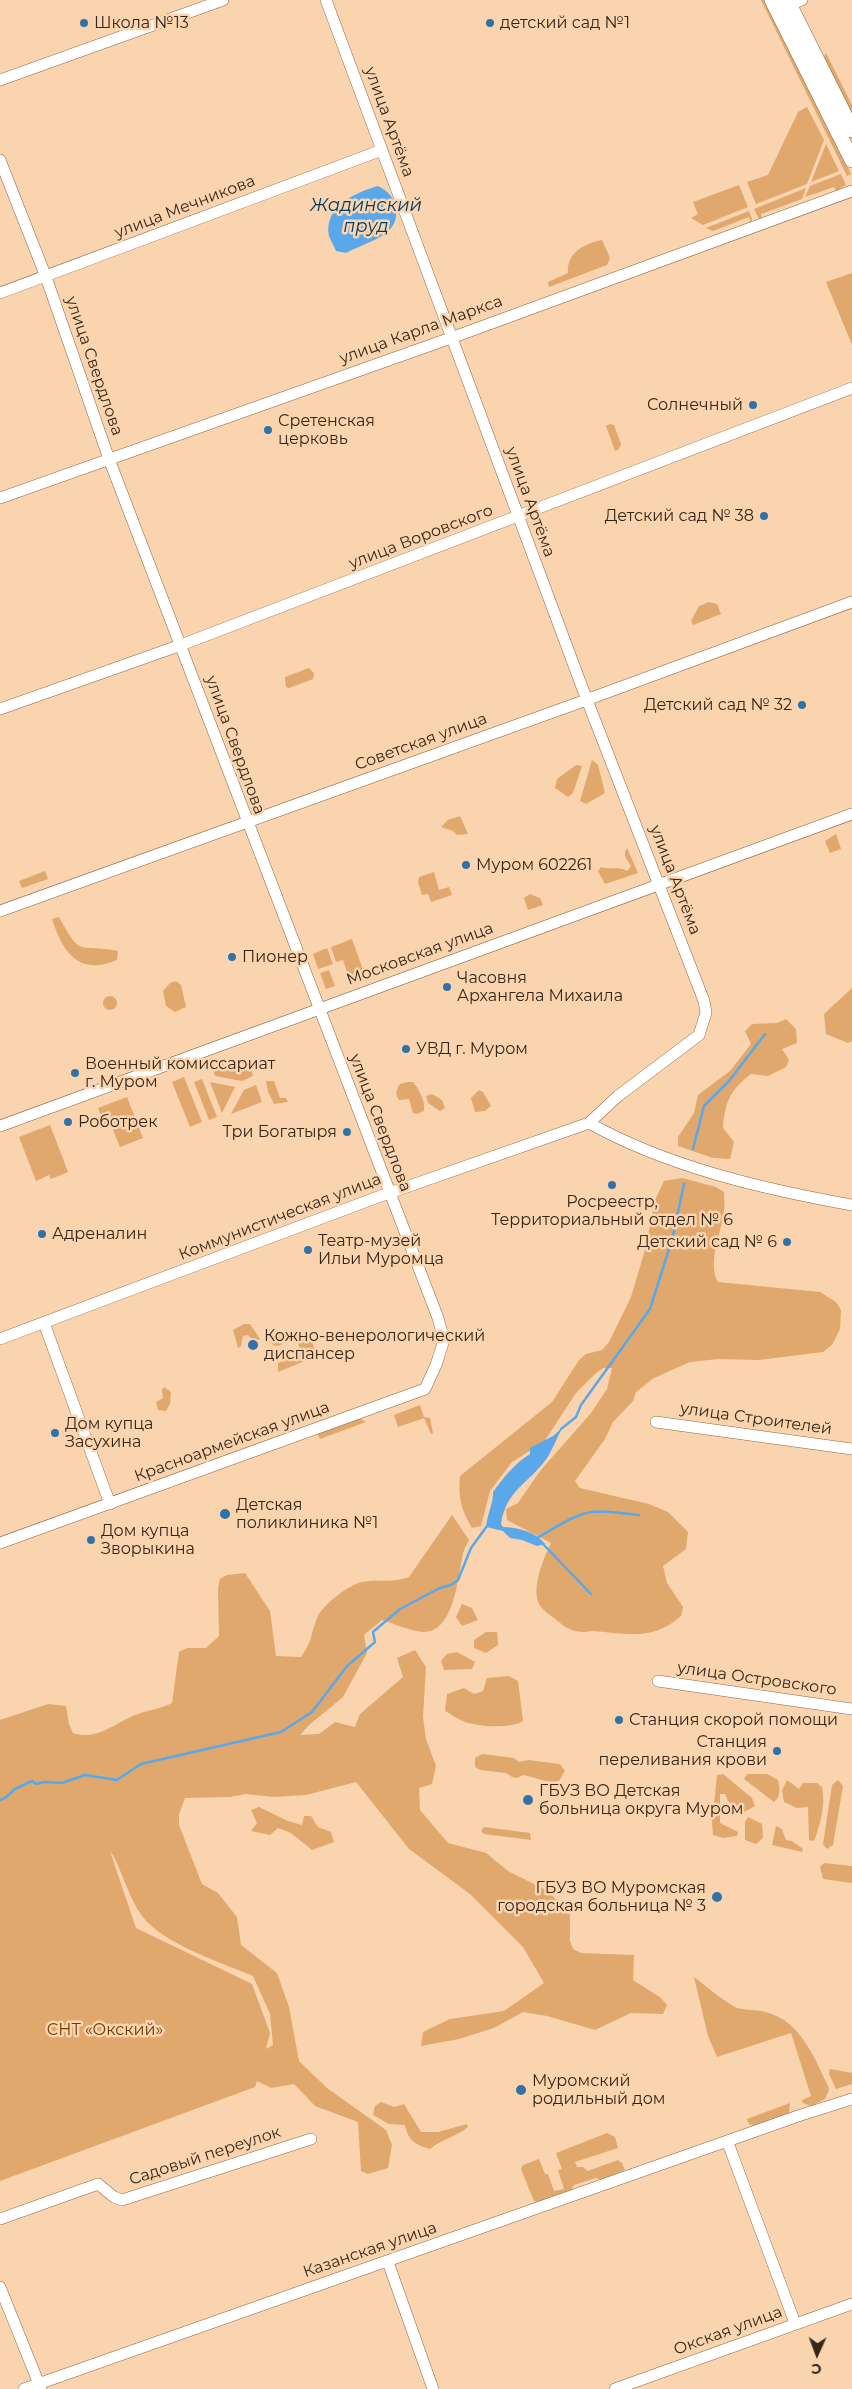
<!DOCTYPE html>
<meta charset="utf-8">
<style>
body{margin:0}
#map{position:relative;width:852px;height:2389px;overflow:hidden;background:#fad4af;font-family:Montserrat,sans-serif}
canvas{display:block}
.north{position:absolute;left:792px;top:2329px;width:50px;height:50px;-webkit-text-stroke:4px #fad4af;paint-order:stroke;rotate:182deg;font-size:14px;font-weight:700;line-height:20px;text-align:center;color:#352718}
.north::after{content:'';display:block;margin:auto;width:18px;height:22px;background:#352718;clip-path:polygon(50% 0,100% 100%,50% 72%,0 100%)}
</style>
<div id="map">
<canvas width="852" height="2389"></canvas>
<div class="north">С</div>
</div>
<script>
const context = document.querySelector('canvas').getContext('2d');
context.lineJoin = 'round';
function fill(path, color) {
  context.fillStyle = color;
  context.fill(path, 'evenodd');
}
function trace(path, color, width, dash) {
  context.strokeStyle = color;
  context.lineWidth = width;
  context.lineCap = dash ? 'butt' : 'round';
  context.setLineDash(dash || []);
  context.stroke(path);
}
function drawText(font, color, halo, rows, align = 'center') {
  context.font = font + ' Montserrat,sans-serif';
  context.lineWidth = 5;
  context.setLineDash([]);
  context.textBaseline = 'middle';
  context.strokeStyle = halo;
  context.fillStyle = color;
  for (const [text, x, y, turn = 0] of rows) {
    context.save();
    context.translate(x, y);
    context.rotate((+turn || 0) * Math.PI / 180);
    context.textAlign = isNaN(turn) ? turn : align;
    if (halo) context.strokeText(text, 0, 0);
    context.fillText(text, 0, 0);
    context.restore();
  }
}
const green = new Path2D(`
 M761,0h5l85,174 -4,2z
 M826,53l26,52v16l-30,-62z
 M807,107l17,33 -17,44 -51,20 -9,-22 21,-7 30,-63z
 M826,144l13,27 -28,11z
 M841,174l5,11 -10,6 -2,-4 -29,10 5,-11z
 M739,185l9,22 -45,18 -12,-7 7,-4 -5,-12z
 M806,188l-4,11 -41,15 1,5h-3l-5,-10z
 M749,211l3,8 -1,4 -2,-6 -36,14 -7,-3z
 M602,240l8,18 -3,7 -58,22 -1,-5 20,-9c-2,-19 16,-30 34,-33z
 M852,273v72l-26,-63z
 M610,424l4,1 7,19 -2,5 -4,2 -9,-25z
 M709,602l8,2 4,10 -28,11 -2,-4 8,-15z
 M309,668l5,5 -1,6 -24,9 -3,-1 -1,-10z
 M592,760l6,5 7,28 -19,11 -6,-3z
 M576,765l6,1 -9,27 -5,4 -13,-9 2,-9z
 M460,816l8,18 -11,1 -4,-4 -12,-4 7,-7z
 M836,834l5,15 -11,4 -5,-12z
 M627,848l11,25 -33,11 -7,-13 3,-4c9,3 19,-1 26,4l4,-5c-4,-7 -9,-10 -4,-18z
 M45,871l3,8 -26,9 -3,-7z
 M434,872l5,18 10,-3 3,8 -21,7 -3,-8 -6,1 -4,-13 1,-5z
 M530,894l10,4 3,7 -15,5 -4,-12z
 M59,917c23,42 18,26 59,34l-1,9c-38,16 -54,-7 -65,-41z
 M352,939l13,36 -15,5 -7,-20 -7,2 -5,-15z
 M327,948l6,16 -15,5 -5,-15z
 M329,970l6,16 -9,3 -6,-16z
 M176,981l5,4 5,22 -11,5 -9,-6 -3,-15 7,-8z
 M852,988v53l-4,2 -22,-9 -2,-20z
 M103 1003a7 7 0 1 1 14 0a7 7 0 1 1-14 0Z
 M786,1019l10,10 1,14 -15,6 7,11 -3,7 -18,9 -17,-2c-21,16 -26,28 -28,54l11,14 -4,17 -17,-1 -35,-12v-9l16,-24 4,-18 32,-24 21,-27 -6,-13 7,-7 25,-1z
 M231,1060l3,8 15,-5 4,13 -11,5 -27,-5 -3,-9z
 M184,1077l18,45 -12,5 -18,-45z
 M202,1079l15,38 -8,3 -15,-38z
 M266,1081h8l6,17h6l2,4 -14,2 -6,-12z
 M210,1082l25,5 -13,26z
 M407,1082h6c6,7 13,20 11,29l-7,3 -4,-1 -4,-14 -10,1c-4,-6 -3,-10 1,-16z
 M256,1085l6,17 -31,12 13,-24z
 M479,1090l4,2 8,14 -6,5 -10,1 -4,-14z
 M432,1094l10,6 3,8 -5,3 -12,-8 -2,-7z
 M127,1097l16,41 -23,9 -9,-22 -6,2 -7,-19z
 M50,1125l18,47 -17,7 -2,-4 -13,6 -17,-44z
 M682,1178l34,9 8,5c0,7 1,14 0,20 -3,22 -17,50 -6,70l102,10 16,10 5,8 -1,19 -8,16 -9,7 -64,8 -41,-1 -28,3 -36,16 -18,14 -3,9 -20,21 -8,17 -30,42 5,7 69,16 19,8 20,20 -2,17 -23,17 4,17 16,24 -2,9c-29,26 -55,17 -90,15 -12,3 -23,-1 -32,-9 -6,-5 -14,-10 -18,-15 -12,-16 3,-49 10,-64l-44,-23 -1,-11 12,-6 22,-32 51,-58 16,-24 5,-21h-9l-7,5 -20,20 -32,49 -32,20 -22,29 -9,35 -9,2c-11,-18 -14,-31 -12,-52l92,-74 27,-42 7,-6 16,-4 7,-8 22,-45 14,-47 10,-50 9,-19z
 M244,1324h6l10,15 -5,4 -7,-8 -5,1 -2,10 -3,2 -5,-18z
 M270 1339a7 7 0 1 1 14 0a7 7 0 1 1-14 0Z
 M302,1332l8,3 7,21 -39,16v-9l15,-6 7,-7 -4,-15z
 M164,1387l7,5 -1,12 -4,7 -8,-1 -2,-8 7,-4 -1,-8z
 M420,1405l4,12 6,1 3,15 -2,1 -7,-16 -26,9 -4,-12z
 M359,1418l7,4 -46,17 -3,-6z
 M452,1515l17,25c-2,4 -5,9 -6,14 -5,21 -8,79 -40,78 -13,-1 -28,-8 -41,-12l-18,15 3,18 -24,44 -34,28 -9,10 19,-1 16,-12 20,5 5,-13 43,-37 -6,-19 18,-8 11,17 -3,50 3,22 10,27 -4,18 -13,4 1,22 28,33 38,10 22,18 40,20 22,24v26l3,8 8,4 53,2 -1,25 28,18 6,7 -4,9 -32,-1 -36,17 -48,-14 -24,-4 -29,16 -35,11 -38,7 2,-14 27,-13 54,-8 40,-28 -21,-36 -53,-53 -61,-45 -53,-67 -50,13 -32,2 -29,-3 -15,3 -45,1 -6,16v11l23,59 16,9 19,24 4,28 36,28 12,34 10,54 28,27 59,42 6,15 -4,23 -20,6 -7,-3 -3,-49 -43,-16 -21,-22 -23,4 -14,-7 -2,6 -255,94v-461l48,-16 18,2 3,18 4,9c24,8 42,-10 62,-18 13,-5 26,-6 37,-12l7,-51 8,-4h19l13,-12 -1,-48 2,-9 7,-4 18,-2 25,38 6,45 25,1c12,-17 9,-21 16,-39 4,-12 33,-34 45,-36 16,-3 32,1 47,-5zM110,1851l4,6c9,18 16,43 28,59 21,28 78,46 111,60l17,38 3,31 -7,4 4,-16 -18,-49 -116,-56z
 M462,1604l10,4 6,12 -16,6 -6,-9z
 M486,1632h11l1,13 -12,8 -12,-5v-8z
 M457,1652l18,10 -3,7 -28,1 -3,-9 6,-7z
 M509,1676l9,5 5,40c-12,8 -47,6 -60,0 -6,-2 -12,-7 -18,-10l2,-17 17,-6 10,6 9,-3 4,-13z
 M482,1754l32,4 5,4 9,-2 32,4 5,7 -6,10c-12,3 -24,-4 -36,-6l-6,3 -5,-1 -6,-4 -26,-3 -5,-3v-9z
 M723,1774l29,24 3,8 -14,8 -13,-13 -3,-7h-5v29l18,9 -1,4 -14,2 -10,-3 -1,-12 5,-48z
 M747,1774h20l11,6c2,9 3,16 -4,22l-30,-23z
 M787,1780l12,9 4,-6h14l5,4c4,17 -2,38 -8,54l-5,-1 -1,-33 -11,1 -13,-6 -2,-12z
 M838,1780l5,6 -10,59 -6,4 -4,-5 9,-59z
 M259,1807l29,14 14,4 2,-9h7l7,11 13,5 3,10 -22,8 -21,-17 -13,-5 -8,7 -19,-4 6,-8 -6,-13z
 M748,1817l14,7 1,14 -7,6 -11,-4v-18z
 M776,1826l6,3 4,11 6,1 11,8 -1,3 -30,-7z
 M484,1827l46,6 1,7 -47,-6 -3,-3z
 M824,1863l28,3v17l-29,-4 -3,-12z
 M694,1977c13,10 27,22 41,30 8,4 21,2 30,5 35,8 49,45 63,74l1,4 -4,9 -14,7 -8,-3 -1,-3 9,-4 -20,-63 -74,24 -9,-21z
 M830,2069l22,4v11l-16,5 -7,-15z
 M381,2102l13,5 10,-3 17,28h17l29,-8 1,3c-12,10 -26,12 -38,22 -14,-4 -22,-8 -25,-24l-16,-1 -16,-9 2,-9z
 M790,2103l-1,10 -35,13 -5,-2 -2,-5z
 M607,2133l8,4 3,11 -43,14 2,5h6l5,4 30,-11 4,3 3,7 -23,10 -6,-2 -22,7 -4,7 -32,10 -4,-1 -13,-32 2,-4 16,-6 6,15h3l6,17 10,-2 -6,-19 4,-1 -6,-16z`);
const water = new Path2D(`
 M378,186c10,5 16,11 18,23 4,27 -30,33 -50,44l-10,-2c-2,-5 -5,-10 -7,-15 -6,-29 27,-44 49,-50z
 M563,1427c-6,10 -10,22 -16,31 -19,27 -40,30 -46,66l2,3c14,0 33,5 42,17l-8,2 -15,-6 -12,-2 -7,-7 -17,-4c1,-12 8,-26 7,-35 11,-15 21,-28 37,-38v-6l23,-12z`);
const stream = new Path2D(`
 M693,1149l11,-43 25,-25 36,-47
 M561,1429l15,-12 5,-12 69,-96 22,-69 12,-56
 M537,1538c15,-8 29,-19 46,-24 17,-5 38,-1 56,1
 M542,1543l49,51
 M0,1800l5,-2 10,-9 17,-8 4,3 8,-2 18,1 23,-8 32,5 24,-16 140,-32 31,-20 35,-46 28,-24 -2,-10 27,-23 40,-21 11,-3 7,-5 13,-32 16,-22`);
const minor = new Path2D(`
 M783,8l19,-8
 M0,80l223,-80
 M0,160l46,117 63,182 329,859 6,22 -8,25 -11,24 -425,154
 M0,293l382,-143
 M0,498l462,-164 390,-143
 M0,709l181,-64 671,-257
 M0,911l578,-208 274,-101
 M589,1123c79,44 174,66 263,82
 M0,1126l852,-312
 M44,1323l66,181
 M0,1339l378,-142 211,-74 29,-27 81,-61 7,-22 -2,-12 -122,-314 -256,-687
 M656,1422l196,27
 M658,1681l194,28
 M728,2143l67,180
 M0,2219l98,-35 16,13 8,3 189,-61
 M388,2262l45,127
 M0,2287l41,102
 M24,2389l777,-274 51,-16
 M615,2389l237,-85`);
const major = new Path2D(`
 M772,0l80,160
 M787,0l65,130`);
const markers = [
 [84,23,5,"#3072a8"],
 [490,23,5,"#3072a8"],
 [753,405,5,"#3072a8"],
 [268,430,5,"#3072a8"],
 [764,516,5,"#3072a8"],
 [802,705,5,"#3072a8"],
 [466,865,5,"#3072a8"],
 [232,957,5,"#3072a8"],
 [447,987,5,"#3072a8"],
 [406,1049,5,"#3072a8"],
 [75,1073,5,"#3072a8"],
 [68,1122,5,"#3072a8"],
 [347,1132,5,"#3072a8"],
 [612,1185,5,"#3072a8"],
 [42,1234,5,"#3072a8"],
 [787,1242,5,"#3072a8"],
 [308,1250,5,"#3072a8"],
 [253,1345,6,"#3072a8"],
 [55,1433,5,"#3072a8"],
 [225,1514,6,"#3072a8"],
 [91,1540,5,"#3072a8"],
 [619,1720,5,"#3072a8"],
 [777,1751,5,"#3072a8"],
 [528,1800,6,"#3072a8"],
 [717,1897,6,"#3072a8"],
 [521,2090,6,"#3072a8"]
];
const poiNames = [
 ["Школа №13",94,23],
 ["детский сад №1",500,23],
 ["Солнечный",743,405,"right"],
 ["Сретенская",278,421],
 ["церковь",278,439],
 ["Детский сад № 38",754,516,"right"],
 ["Детский сад № 32",792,705,"right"],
 ["Муром 602261",476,865],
 ["Пионер",242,957],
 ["Часовня",457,978],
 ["Архангела Михаила",457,996],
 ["УВД г. Муром",416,1049],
 ["Военный комиссариат",85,1064],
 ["г. Муром",85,1082],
 ["Роботрек",78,1122],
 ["Три Богатыря",337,1132,"right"],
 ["Росреестр,",612,1202,"center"],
 ["Территориальный отдел № 6",612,1220,"center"],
 ["Адреналин",52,1234],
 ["Театр-музей",318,1241],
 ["Ильи Муромца",318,1259],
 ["Детский сад № 6",777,1242,"right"],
 ["Кожно-венерологический",264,1336],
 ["диспансер",264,1354],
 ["Дом купца",65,1424],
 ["Засухина",65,1442],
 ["Детская",236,1505],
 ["поликлиника №1",236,1523],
 ["Дом купца",101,1531],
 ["Зворыкина",101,1549],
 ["Станция скорой помощи",629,1720],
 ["Станция",767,1742,"right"],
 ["переливания крови",767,1760,"right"],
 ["ГБУЗ ВО Детская",539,1791],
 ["больница округа Муром",539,1809],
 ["ГБУЗ ВО Муромская",706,1888,"right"],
 ["городская больница № 3",706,1906,"right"],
 ["Муромский",532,2081],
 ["родильный дом",532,2099]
];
const streetNames = [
 ["улица Артёма",389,122,70],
 ["улица Мечникова",185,207,-21],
 ["улица Карла Маркса",421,330,-20],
 ["улица Свердлова",94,366,71],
 ["улица Артёма",530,502,70],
 ["улица Воровского",421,537,-21],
 ["Советская улица",421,742,-20],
 ["улица Свердлова",235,745,70],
 ["улица Артёма",675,880,69],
 ["Московская улица",420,954,-20],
 ["улица Свердлова",380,1123,69],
 ["Коммунистическая улица",280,1217,-21],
 ["улица Строителей",756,1419,8],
 ["Красноармейская улица",232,1442,-20],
 ["улица Островского",757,1679,8],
 ["Садовый переулок",205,2156,-18],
 ["Казанская улица",370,2250,-19],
 ["Окская улица",728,2331,-20]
];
const parkNames = [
 ["СНТ «Окский»",105,2030]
];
const waterNames = [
 ["Жадинский",366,206],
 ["пруд",366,227]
];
fill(green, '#e0a86d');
fill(water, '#5aa8ea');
trace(stream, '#5aa8ea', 2.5);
trace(minor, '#896744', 12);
trace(major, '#896744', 16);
trace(minor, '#fff', 11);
trace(major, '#fff', 15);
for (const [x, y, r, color] of markers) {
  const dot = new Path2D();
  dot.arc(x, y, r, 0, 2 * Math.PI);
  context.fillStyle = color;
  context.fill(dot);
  trace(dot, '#fad4af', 2);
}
drawText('16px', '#352718', '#fad4af', poiNames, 'left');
drawText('16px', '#352718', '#fad4af', streetNames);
drawText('16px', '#6c3f00', '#fad4af', parkNames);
drawText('italic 18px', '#003e68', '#fad4af', waterNames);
</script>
